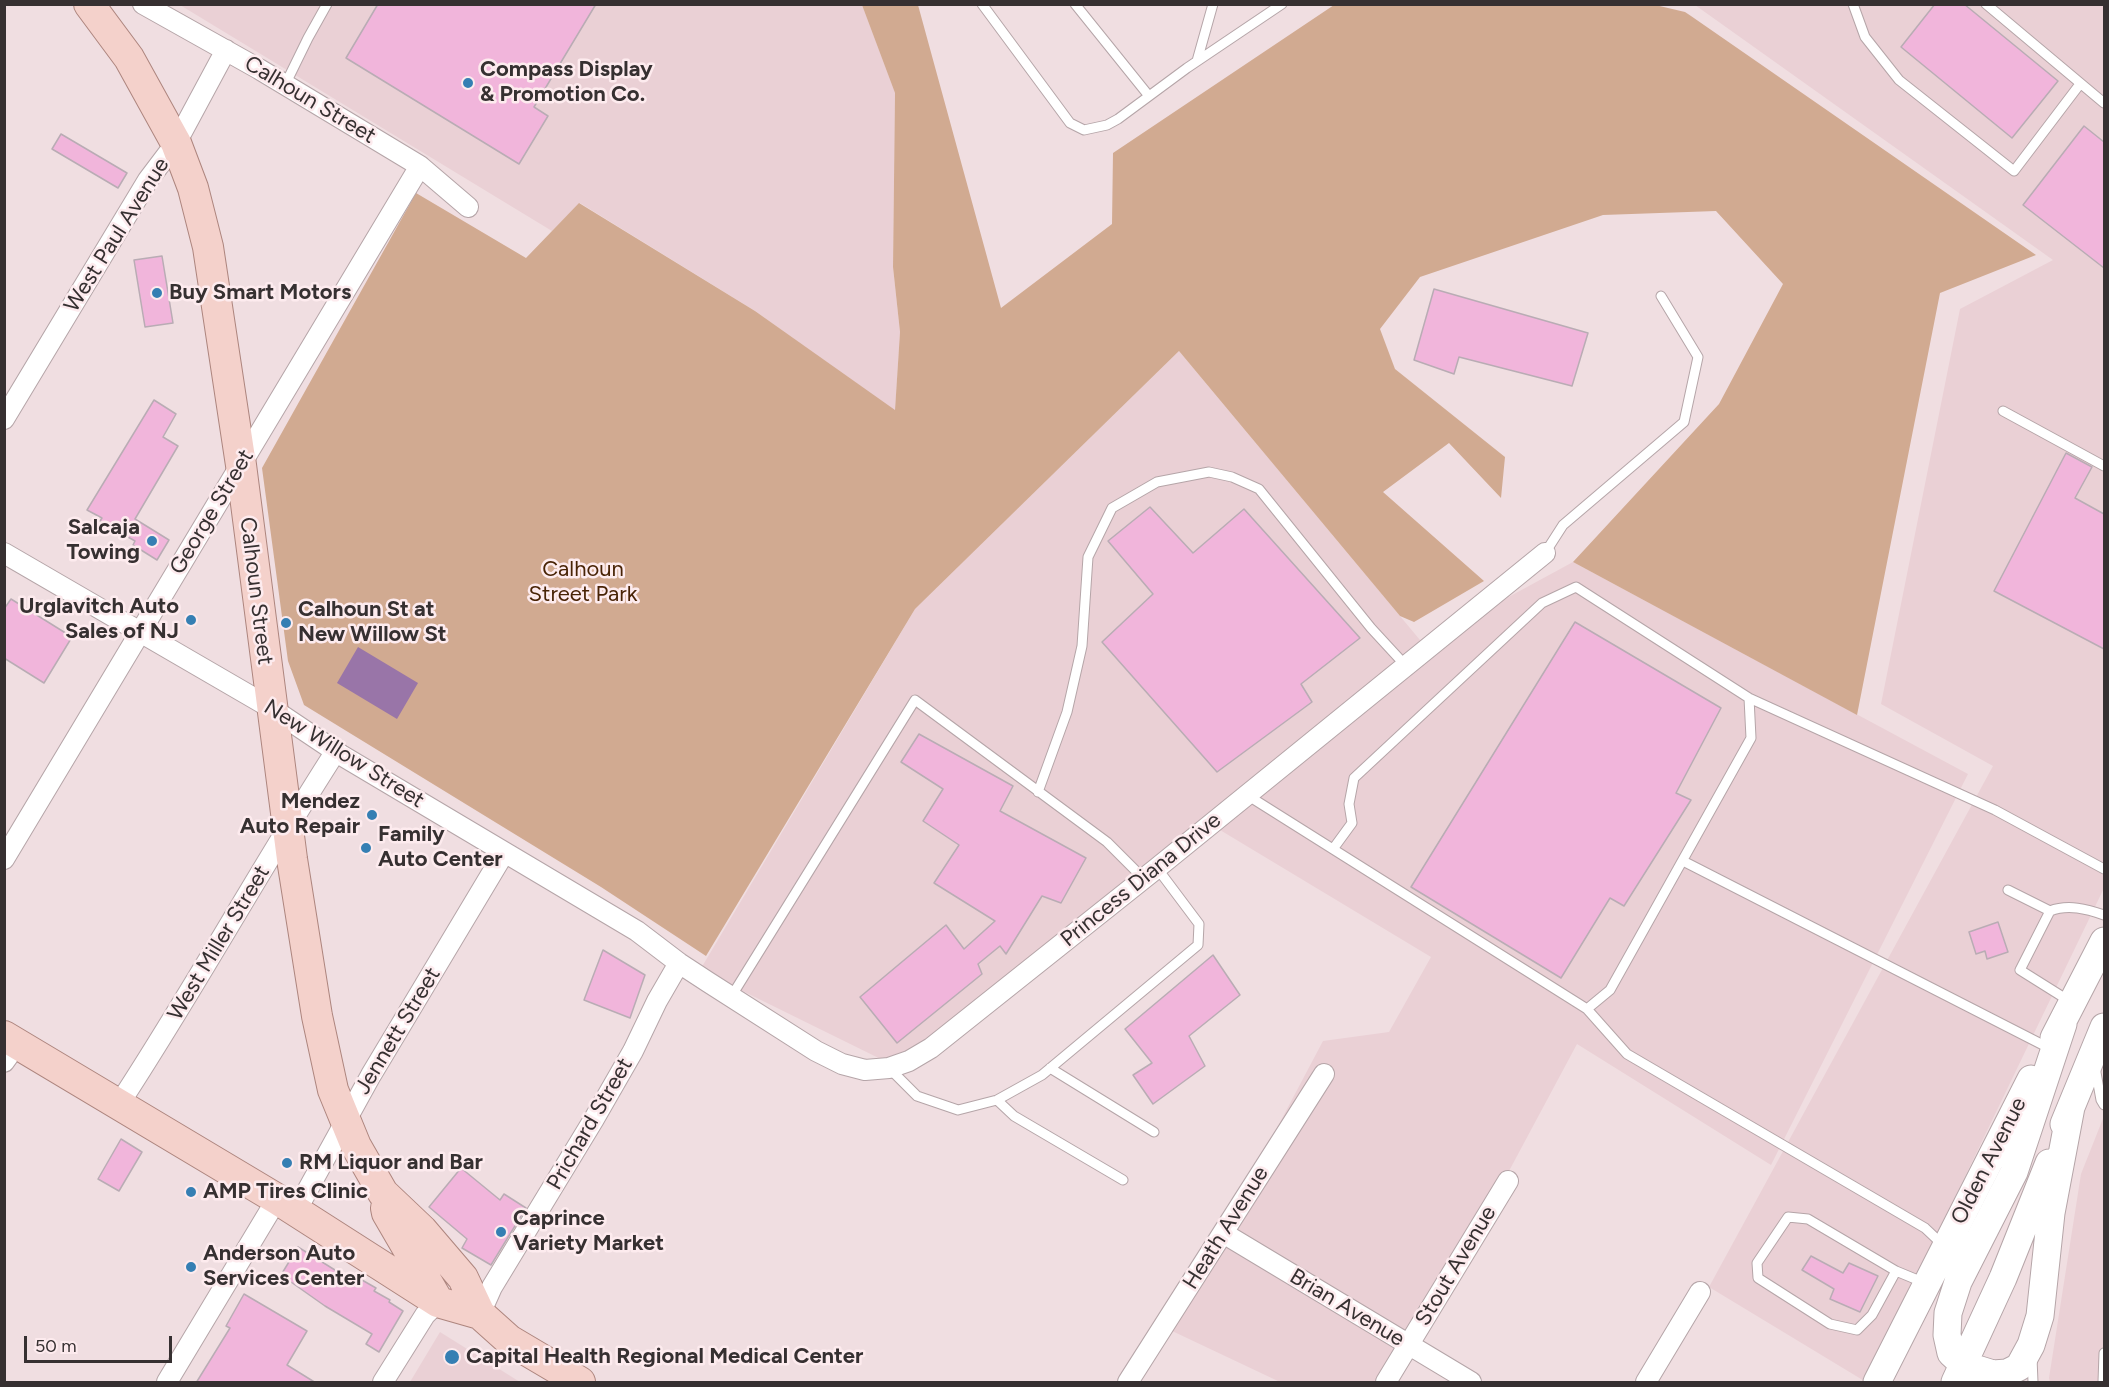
<!DOCTYPE html>
<style>
body{margin:0}
#map{position:relative;width:2109px;height:1387px;overflow:hidden;background:#f0dee1;font-family:Figtree,sans-serif}
canvas{display:block}
.frame{position:absolute;inset:0;border:6px solid #363031;pointer-events:none}
.scale{position:absolute;left:24px;top:1336px;width:148px;height:27px;box-sizing:border-box;border:3px solid #363031;border-top:0;padding-left:8px;font-size:18px;line-height:21px;white-space:nowrap;color:#363031;-webkit-text-stroke:4px #fdebee;paint-order:stroke}
</style>
<div id="map">
<canvas width="2109" height="1387"></canvas>
<div class="frame"></div>
<div class="scale">50 m</div>
</div>
<script>
const context = document.querySelector('canvas').getContext('2d');
context.lineJoin = 'round';
function fill(path, color) {
  context.fillStyle = color;
  context.fill(path, 'evenodd');
}
function trace(path, color, width, dash) {
  context.strokeStyle = color;
  context.lineWidth = width;
  context.lineCap = dash ? 'butt' : 'round';
  context.setLineDash(dash || []);
  context.stroke(path);
}
function drawText(font, color, halo, rows, align = 'center') {
  context.font = font + ' Figtree,sans-serif';
  context.lineWidth = 5;
  context.setLineDash([]);
  context.textBaseline = 'middle';
  context.strokeStyle = halo;
  context.fillStyle = color;
  for (const [text, x, y, turn = 0] of rows) {
    context.save();
    context.translate(x, y);
    context.rotate((+turn || 0) * Math.PI / 180);
    context.textAlign = isNaN(turn) ? turn : align;
    if (halo) context.strokeText(text, 0, 0);
    context.fillText(text, 0, 0);
    context.restore();
  }
}
const built = new Path2D(`
 M180,5h682l33,88 -2,174 7,65 -5,79 -140,-100 -175,-108 -28,28z
 M1695,5h409v883l-238,494 -157,-95 284,-521 -112,-62 79,-395 93,-49z
 M1179,351l251,301 40,-34 103,-56 395,212 -197,391 -194,-121 -181,338h-116l-110,-52 153,-289 66,-9 42,-75 -211,-127 -317,240 -203,-100 215,-361z
 M2104,1116v266h-54l-1,-4 32,-204z
 M440,1332l80,50h-110z`);
const green = new Path2D(`
 M1651,4l34,8 6,4 345,239 -96,38 -83,422 -284,-153 146,-158 64,-120 -67,-73 -113,4 -183,62 -40,52 15,40 110,88 -4,41 -52,-55 -66,49 101,89 -70,41 -14,-6 -221,-265 -264,258 -209,347 -105,-69 -297,-182 -16,-44 -26,-193 154,-275 110,65 53,-55 176,108 140,99 5,-78 -7,-65 2,-174 -33,-88h56l83,303 111,-84 1,-71 221,-148z`);
const water = new Path2D(`
 M358,647l60,36 -21,36 -60,-36z`);
const building = new Path2D(`
 M378,4h218l-62,103 14,9 -29,48 -173,-106z
 M1935,4h29l94,77 -46,57 -111,-91z
 M2084,126l20,16v126l-81,-63z
 M61,134l66,39 -9,15 -66,-39z
 M162,256l11,67 -28,4 -11,-67z
 M1434,289l154,44 -16,53 -113,-29 -5,17 -40,-14z
 M154,400l22,14 -13,23 15,9 -43,73 34,21 -12,20 -24,-15 2,-4 -35,-20 2,-3 -15,-8z
 M2066,453l26,14 -17,31 29,16v135l-110,-58z
 M1150,507l43,46 51,-44 116,129 -59,46 11,18 -95,70 -115,-130 51,-48 -45,-53z
 M11,599l61,38 -28,46 -40,-25v-49z
 M1575,622l146,86 -45,85 15,7 -67,106 -14,-8 -49,80 -150,-91z
 M919,734l94,52 -13,25 86,47 -25,45 -19,-7 -36,58 -6,-8 -22,18 4,10 -85,69 -37,-46 86,-72 18,24 31,-28 -61,-38 25,-38 -36,-24 20,-32 -42,-27z
 M1998,922l10,30 -21,7 -2,-8 -9,3 -7,-22z
 M603,950l42,25 -15,43 -46,-18z
 M1213,955l27,40 -51,41 16,30 -52,38 -20,-29 19,-12 -27,-34z
 M121,1139l21,13 -23,39 -21,-12z
 M461,1168l39,32 4,-6 22,14 -35,57 -29,-17 5,-9 -38,-32z
 M298,1247l61,38 3,-5 14,8 -2,3 16,9 -1,2 14,9 -24,41 -13,-8 6,-10 -47,-28 -44,-31z
 M1811,1256l32,17 6,-10 29,13 -18,36 -30,-13 4,-10 -32,-19z
 M244,1294l63,37 -20,34 29,18h-120l34,-55 -4,-2z`);
const lane = new Path2D(`
 M982,4l88,119 14,7 23,-5 11,-6 69,-51 95,-64
 M1075,4l74,92
 M1853,4l12,33 34,43 115,91 66,-87
 M1986,4l118,99
 M1197,61l16,-57
 M285,85l23,-47 19,-34
 M2003,411l101,55
 M1545,553l18,-28 121,-103 14,-65 -37,-61
 M1749,698l246,112 109,59
 M1038,792l29,-80 15,-66 6,-89 24,-49 45,-26 52,-10 23,5 27,12 112,139 35,38
 M1247,795l340,214 23,-19 141,-252 -2,-40 -173,-111 -34,16 -188,175 -5,26 3,19 -19,26
 M1683,861l366,187
 M2008,890l42,21c18,-7 37,-2 54,4
 M2050,911l-30,59 51,32
 M731,997l184,-297 192,142 37,37
 M1587,1009l40,45 298,174 19,18
 M2095,1067l6,33 3,5
 M889,1068l28,28 41,14 39,-10 45,-25 156,-130 1,-21 -42,-56
 M1050,1068l104,64
 M997,1100l17,16 109,64
 M1896,1271l-24,44 -15,15 -27,-6 -72,-46 -1,-15 31,-46 20,2 88,52 29,12
 M2032,1358l1,24
 M2103,1382l1,-29`);
const street = new Path2D(`
 M143,4l116,65 161,97 48,41
 M4,419l144,-239 28,-37 50,-93
 M4,553l267,155 70,47 296,176 42,32 29,19 108,69 26,13 23,6 24,-2 20,-7 22,-13 226,-180 388,-315
 M4,859l416,-693
 M4,1062l13,-18
 M119,1104c76,-116 142,-237 217,-353
 M296,1211l75,-136 133,-222
 M1223,1233l248,149
 M480,1314l12,-27 102,-168 39,-68 24,-50 22,-38
 M167,1382l110,-183
 M383,1382l42,-67 13,-13
 M1128,1382l196,-308
 M1386,1382l122,-201
 M1646,1382l54,-90`);
const secondary = new Path2D(`
 M2063,1024l-49,148 -56,110 -10,31 -1,22 4,18 13,12 29,9 14,-1 12,-6 12,-22 9,-29 11,-103 20,-106
 M2054,1038l50,-97
 M2064,1124l40,-97
 M1877,1382l154,-303
 M1955,1382l48,-104 46,-115`);
const primary = new Path2D(`
 M89,4l40,54 47,85 17,45 15,59 33,218 51,394 25,157 16,74 23,56 27,47 39,37 41,48 17,36 29,26 71,42
 M4,1036l273,163 161,103 42,12
 M386,1208l1,5 50,86`);
const markers = [
 [468,83,6,"#357fb3"],
 [157,293,6,"#357fb3"],
 [152,541,6,"#357fb3"],
 [191,620,6,"#357fb3"],
 [286,623,6,"#357fb3"],
 [372,815,6,"#357fb3"],
 [366,848,6,"#357fb3"],
 [287,1163,6,"#357fb3"],
 [191,1192,6,"#357fb3"],
 [501,1232,6,"#357fb3"],
 [191,1267,6,"#357fb3"],
 [452,1357,8,"#357fb3"]
];
const poiNames = [
 ["Compass Display",480,70],
 ["& Promotion Co.",480,95],
 ["Buy Smart Motors",169,293],
 ["Salcaja",140,528,"right"],
 ["Towing",140,553,"right"],
 ["Urglavitch Auto",179,607,"right"],
 ["Sales of NJ",179,632,"right"],
 ["Calhoun St at",298,610],
 ["New Willow St",298,635],
 ["Mendez",360,802,"right"],
 ["Auto Repair",360,827,"right"],
 ["Family",378,835],
 ["Auto Center",378,860],
 ["RM Liquor and Bar",299,1163],
 ["AMP Tires Clinic",203,1192],
 ["Caprince",513,1219],
 ["Variety Market",513,1244],
 ["Anderson Auto",203,1254],
 ["Services Center",203,1279],
 ["Capital Health Regional Medical Center",466,1357]
];
const streetNames = [
 ["Calhoun Street",310,100,31],
 ["West Paul Avenue",117,235,-58],
 ["George Street",212,512,-59],
 ["Calhoun Street",256,591,83],
 ["New Willow Street",344,754,32],
 ["Princess Diana Drive",1141,880,-39],
 ["West Miller Street",219,943,-59],
 ["Jennett Street",398,1031,-59],
 ["Prichard Street",590,1124,-60],
 ["Olden Avenue",1989,1161,-63],
 ["Heath Avenue",1226,1228,-58],
 ["Stout Avenue",1456,1266,-59],
 ["Brian Avenue",1347,1308,31]
];
const parkNames = [
 ["Calhoun",583,570],
 ["Street Park",583,595]
];
fill(built, '#ead0d5');
fill(green, '#d1aa91');
fill(water, '#9975a8');
fill(building, '#f1b5db');
trace(building, '#b9acb4', 1.5);
trace(lane, '#b5a5a8', 11);
trace(street, '#b5a5a8', 22);
trace(secondary, '#b5a5a8', 29);
trace(primary, '#ad857e', 32);
trace(lane, '#fff', 9);
trace(street, '#fff', 20);
trace(secondary, '#fff', 27);
trace(primary, '#f4d1cb', 30);
for (const [x, y, r, color] of markers) {
  const dot = new Path2D();
  dot.arc(x, y, r, 0, 2 * Math.PI);
  context.fillStyle = color;
  context.fill(dot);
  trace(dot, '#fdebee', 2);
}
drawText('bold 22px', '#363031', '#fdebee', poiNames, 'left');
drawText('22px', '#363031', '#fdebee', streetNames);
drawText('22px', '#482305', '#fdebee', parkNames);
</script>
